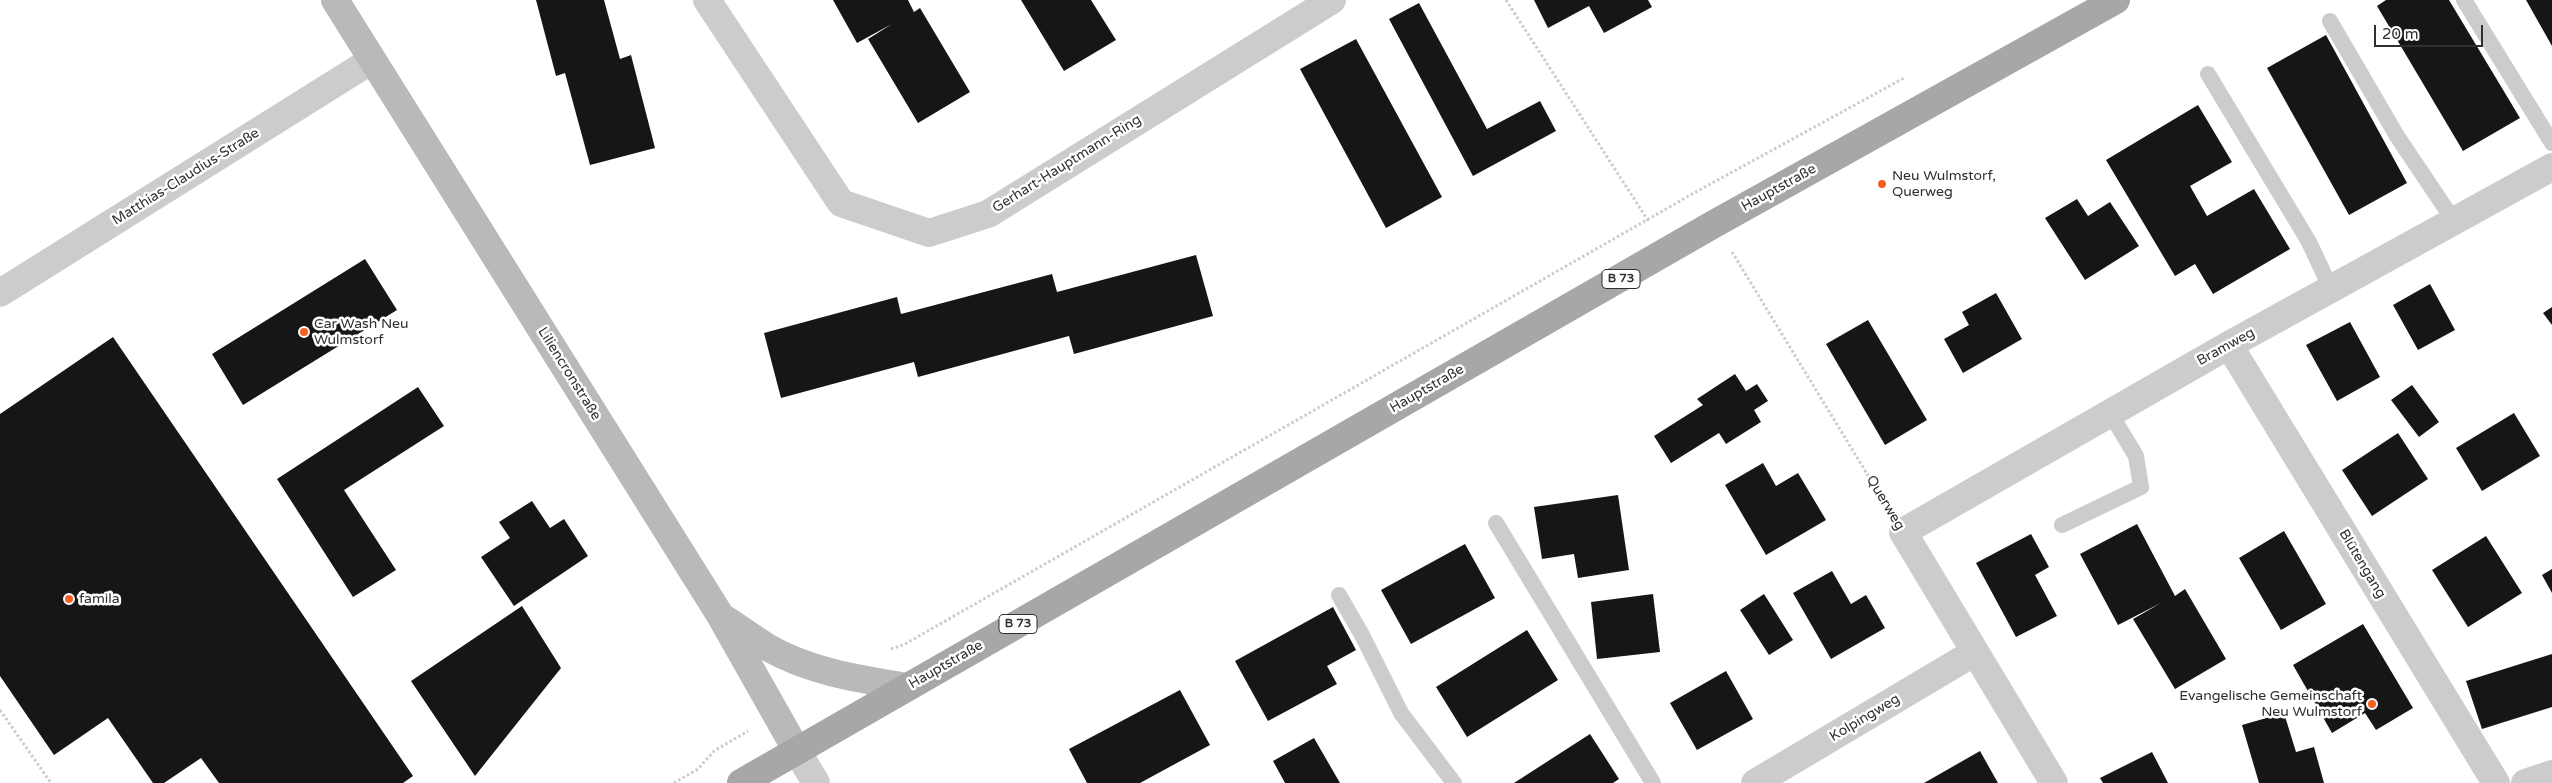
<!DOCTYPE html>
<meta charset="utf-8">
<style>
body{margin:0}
#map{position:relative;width:2552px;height:783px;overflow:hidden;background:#fff;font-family:"Varela Round",sans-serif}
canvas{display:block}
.scale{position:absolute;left:2374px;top:25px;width:109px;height:22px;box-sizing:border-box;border:2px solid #2f2f2f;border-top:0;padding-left:6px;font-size:15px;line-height:18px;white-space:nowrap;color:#2f2f2f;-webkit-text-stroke:4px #fff;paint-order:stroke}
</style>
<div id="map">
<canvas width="2552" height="783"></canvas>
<div class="scale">20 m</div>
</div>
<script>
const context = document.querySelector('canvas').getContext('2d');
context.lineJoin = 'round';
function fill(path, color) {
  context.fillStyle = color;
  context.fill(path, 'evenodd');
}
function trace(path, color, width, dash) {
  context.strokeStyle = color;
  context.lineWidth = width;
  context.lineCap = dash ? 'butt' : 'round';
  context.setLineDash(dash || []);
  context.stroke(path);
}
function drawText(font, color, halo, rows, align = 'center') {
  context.font = font + ' "Varela Round",sans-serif';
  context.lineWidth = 5;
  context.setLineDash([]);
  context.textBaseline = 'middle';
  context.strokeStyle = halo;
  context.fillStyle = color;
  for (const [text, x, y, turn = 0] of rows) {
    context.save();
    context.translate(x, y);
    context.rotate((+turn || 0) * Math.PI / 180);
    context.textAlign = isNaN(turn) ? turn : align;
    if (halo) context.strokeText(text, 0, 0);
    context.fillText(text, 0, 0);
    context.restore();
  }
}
const building = new Path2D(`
 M536,0h68l16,59 11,-4 24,93 -65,17 -25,-92 -9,3z
 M833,0h75l6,12 6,-4 50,84 -52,31 -50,-84 24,-15 -35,19z
 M1021,0h70l25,40 -52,31z
 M1534,0h114l4,7 -48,26 -15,-27 -41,22z
 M2386,0h63l71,118 -57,33 -86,-145z
 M2526,0h26v46z
 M1419,3l68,126 53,-28 16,30 -83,45 -84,-157z
 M2326,35l81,148 -58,32 -82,-147z
 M1356,39l86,158 -56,31 -86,-159z
 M2198,105l34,57 -42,24 17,30 47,-27 36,60 -77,45 -18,-30 -20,12 -69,-116z
 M2077,199l11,17 22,-14 29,44 -54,34 -40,-62z
 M1196,255l17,61 -139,38 -5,-18 -151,41 -4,-15 -133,36 -17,-65 133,-36 4,17 151,-40 5,18z
 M365,259l32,51 -154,95 -31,-51z
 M2430,284l25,46 -37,20 -25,-45z
 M1996,293l26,46 -59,34 -19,-34 25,-14 -7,-13z
 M2552,307v18l-9,-12z
 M1868,320l59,100 -42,25 -59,-101z
 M2350,322l30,55 -43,24 -31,-56z
 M113,337l300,439 -10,7h-184l-18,-25 -37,25h-11l-45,-65 -54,37 -54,-79v-262z
 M1735,374l11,17 11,-7 11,17 -14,9 7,12 -35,22 -7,-11 -48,30 -17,-27 49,-31 -6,-6z
 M2412,385l27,37 -20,15 -28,-37z
 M418,387l26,39 -100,64 52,80 -43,27 -76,-118z
 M2514,413l26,43 -58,35 -26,-43z
 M2398,433l30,46 -56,37 -30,-46z
 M1763,463l13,23 22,-13 28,47 -60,35 -41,-70z
 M1618,495l11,75 -51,8 -4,-24 -32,5 -8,-52z
 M532,501l18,27 14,-9 24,37 -74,50 -33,-49 29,-19 -11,-16z
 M2137,524l38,72 10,-7 41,70 -51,30 -42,-70 28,-16 -43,22 -38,-71z
 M2284,531l42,73 -45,26 -42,-72z
 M2031,534l18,33 -14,8 22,41 -41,21 -40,-74z
 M2486,536l36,57 -54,34 -36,-57z
 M1465,544l30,54 -84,46 -30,-54z
 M2552,569v24l-10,-18z
 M1832,571l19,33 15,-9 19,33 -54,31 -38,-66z
 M1653,594l7,58 -63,7 -6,-57z
 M1764,594l29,46 -24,15 -29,-45z
 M522,606l39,62 -86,108 -64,-95z
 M1333,607l23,43 -29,16 10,18 -69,37 -33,-60z
 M2363,624l50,84 -37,22 -11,-17 -33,20 -39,-68z
 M1527,630l31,50 -91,57 -31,-50z
 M2552,654v53l-70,22 -16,-48z
 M1726,671l27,48 -56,31 -27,-47z
 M1180,690l30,55 -70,38h-53l-18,-34z
 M2284,713l12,39 18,-5 10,36h-65l-17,-58z
 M1590,734l29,45 -6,4h-99z
 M1314,738l26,45h-55l-12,-22z
 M1980,751l18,32h-74z
 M2152,752l16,31h-65l-3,-5z`);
const path = new Path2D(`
 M1506,0l143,222
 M1732,252l154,253
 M891,649l14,-5 789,-451 210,-115
 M0,710l51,73
 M674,783l24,-14 16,-18 34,-20`);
const lane = new Path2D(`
 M2464,0l88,143
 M2330,21l67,115 57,85
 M2208,74l101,168 22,47
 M1496,523l157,260
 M2062,525l79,-38 -5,-31 -26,-43
 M1339,595l23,40 39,78 53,70`);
const street = new Path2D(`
 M707,0l134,203 88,30 59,-19 344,-214
 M0,293l372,-233
 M2229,345l267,438
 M797,751l19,32
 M1755,783l220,-131
 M2054,783l-151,-251 326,-187 323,-178
 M2525,783l27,-9`);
const secondary = new Path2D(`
 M335,0l385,615 77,136
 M725,619c14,9 28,19 42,28 43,25 93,32 141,40`);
const primary = new Path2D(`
 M741,783l973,-559 402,-224`);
const markers = [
 [1882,184,5,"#f36024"],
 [304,332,5,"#f36024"],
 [69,599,5,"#f36024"],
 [2372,704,5,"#f36024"]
];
const shields = [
 [1621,279,38],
 [1018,624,38]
];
const shieldNames = [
 ["B 73",1621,279],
 ["B 73",1018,624]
];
const streetNames = [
 ["Gerhart-Hauptmann-Ring",1067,164,-32],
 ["Matthias-Claudius-Straße",186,177,-32],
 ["Hauptstraße",1779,188,-29],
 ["Bramweg",2226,347,-29],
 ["Liliencronstraße",569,374,58],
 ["Hauptstraße",1427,389,-30],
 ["Querweg",1885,503,59],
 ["Blütengang",2362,564,59],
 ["Hauptstraße",946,665,-30],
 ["Kolpingweg",1865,718,-31]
];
const poiNames = [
 ["Neu Wulmstorf,",1892,176],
 ["Querweg",1892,192],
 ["Car Wash Neu",314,324],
 ["Wulmstorf",314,340],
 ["famila",79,599],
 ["Evangelische Gemeinschaft",2362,696,"right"],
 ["Neu Wulmstorf",2362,712,"right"]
];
fill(building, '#161616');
trace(path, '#ccc', 3, [2.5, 2.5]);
trace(lane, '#ccc', 16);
trace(street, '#ccc', 28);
trace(secondary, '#b9b9b9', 28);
trace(primary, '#a7a7a7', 28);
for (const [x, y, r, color] of markers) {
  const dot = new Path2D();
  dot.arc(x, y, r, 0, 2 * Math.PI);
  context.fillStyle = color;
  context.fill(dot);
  trace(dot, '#fff', 2);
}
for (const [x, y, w] of shields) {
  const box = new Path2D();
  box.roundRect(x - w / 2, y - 9.5, w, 19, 4);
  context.fillStyle = '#fff';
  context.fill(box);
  trace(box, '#2f2f2f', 1);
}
drawText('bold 12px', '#2f2f2f', null, shieldNames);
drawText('14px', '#2f2f2f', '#fff', streetNames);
drawText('14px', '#2f2f2f', '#fff', poiNames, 'left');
</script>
